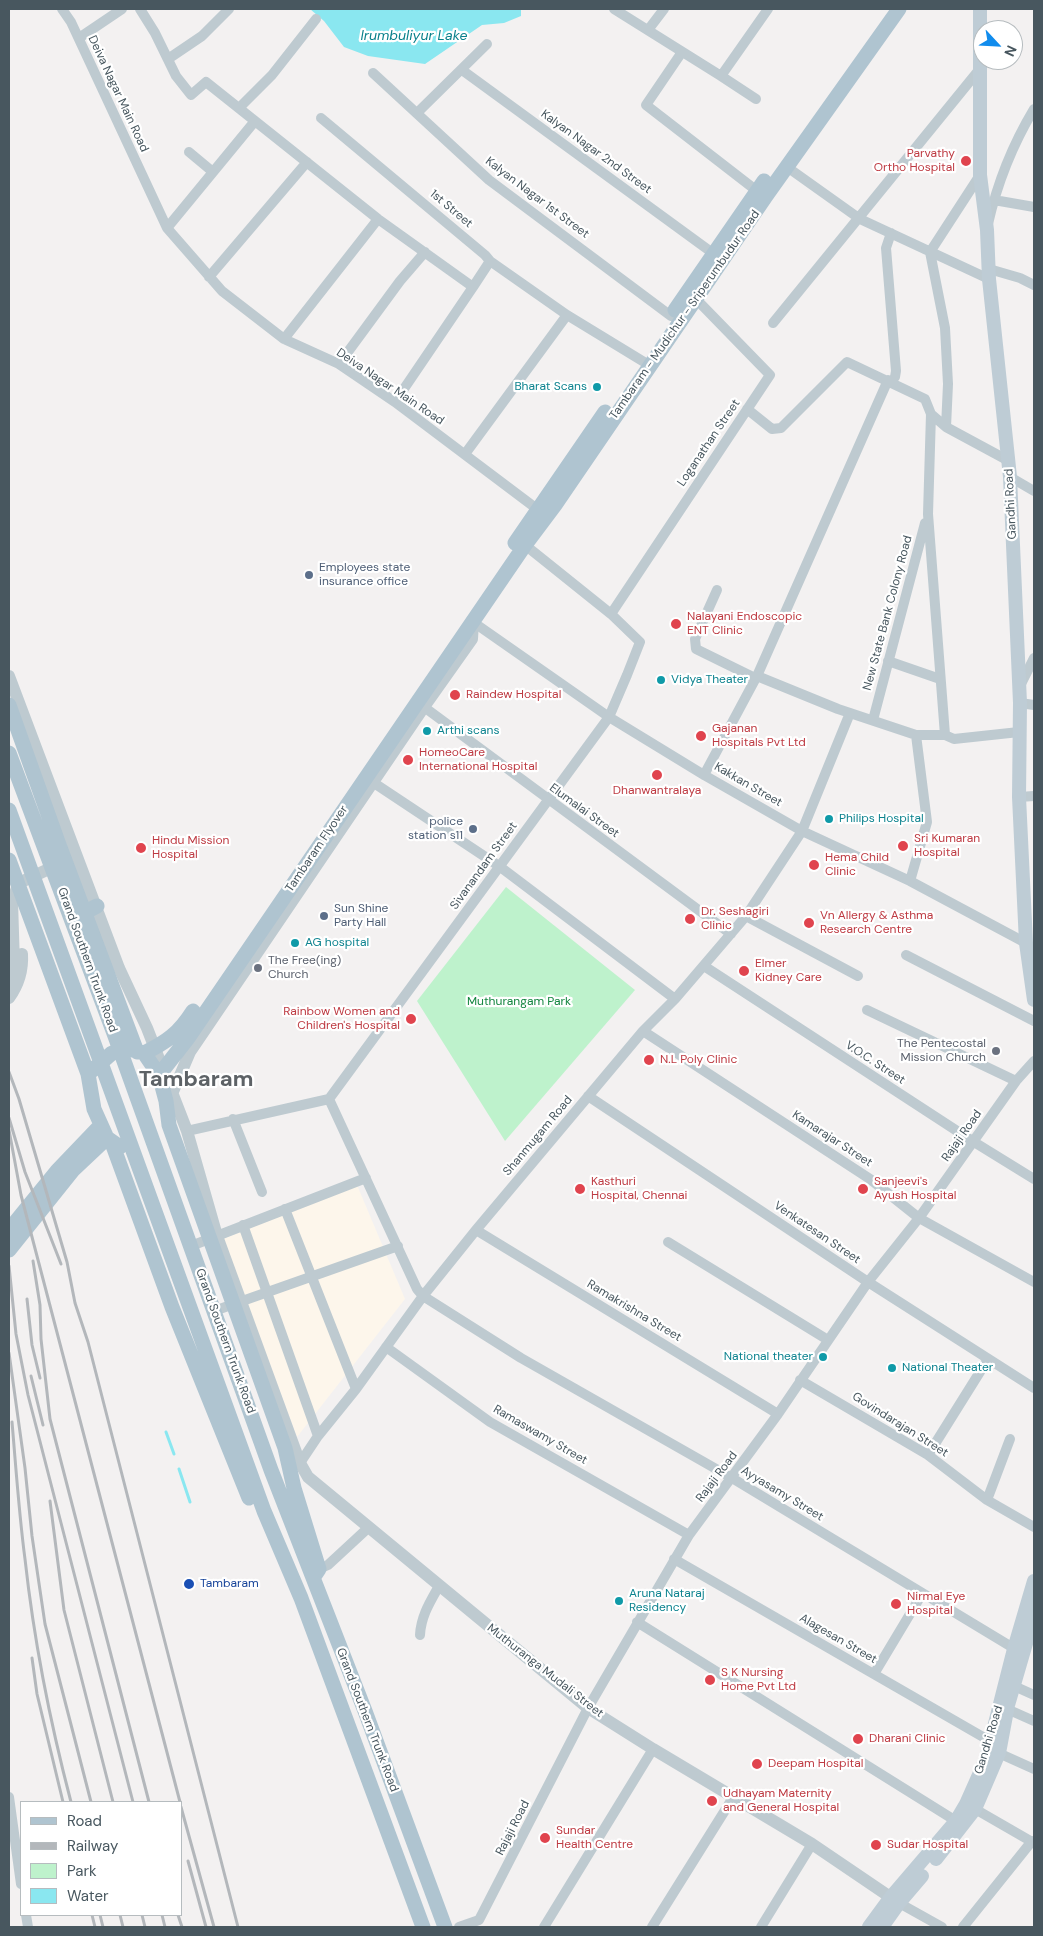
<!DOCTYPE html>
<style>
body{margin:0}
#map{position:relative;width:1043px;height:1936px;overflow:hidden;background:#f3f1f1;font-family:"DM Sans",sans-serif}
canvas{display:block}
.frame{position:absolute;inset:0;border:10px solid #48575f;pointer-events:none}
.legend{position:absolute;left:20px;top:1801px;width:162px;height:115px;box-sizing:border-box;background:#fff;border:1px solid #b6bcbf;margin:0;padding:6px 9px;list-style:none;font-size:15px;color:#48575f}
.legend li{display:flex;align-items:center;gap:10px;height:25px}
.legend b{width:25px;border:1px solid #b6bcbf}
.north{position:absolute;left:973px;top:20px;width:50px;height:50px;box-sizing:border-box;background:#fff;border:1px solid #b6bcbf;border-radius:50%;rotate:115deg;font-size:14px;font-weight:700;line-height:20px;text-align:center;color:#48575f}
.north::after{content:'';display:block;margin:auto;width:18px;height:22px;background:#118ced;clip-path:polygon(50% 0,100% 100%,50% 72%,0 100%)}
</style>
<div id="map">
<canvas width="1043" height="1936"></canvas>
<div class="frame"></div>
<ul class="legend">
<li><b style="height:6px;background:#afc4d0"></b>Road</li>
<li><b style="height:6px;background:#b3b7bb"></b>Railway</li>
<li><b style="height:14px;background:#bef2cc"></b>Park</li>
<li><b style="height:14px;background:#8ae7f0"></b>Water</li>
</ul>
<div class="north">N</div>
</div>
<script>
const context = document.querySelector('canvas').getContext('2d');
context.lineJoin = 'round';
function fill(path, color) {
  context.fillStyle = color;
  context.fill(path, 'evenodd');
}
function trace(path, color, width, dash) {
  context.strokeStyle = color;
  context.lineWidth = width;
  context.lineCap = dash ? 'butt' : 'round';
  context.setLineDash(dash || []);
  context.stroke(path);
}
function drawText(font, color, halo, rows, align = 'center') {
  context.font = font + ' "DM Sans",sans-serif';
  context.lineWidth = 4.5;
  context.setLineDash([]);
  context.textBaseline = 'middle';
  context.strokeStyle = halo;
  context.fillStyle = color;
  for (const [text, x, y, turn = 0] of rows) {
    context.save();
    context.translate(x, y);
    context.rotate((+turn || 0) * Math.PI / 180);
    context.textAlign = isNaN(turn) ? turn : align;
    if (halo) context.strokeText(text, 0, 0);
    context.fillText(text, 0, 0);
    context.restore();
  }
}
const commercial = new Path2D(`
 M357,1185l48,114 -108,138 -74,-198z`);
const green = new Path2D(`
 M506,887l129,103 -130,151 -88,-140z`);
const water = new Path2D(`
 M310,9h211v7l-17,7 -22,2 -57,39 -57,-8 -24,-9 -20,-26z`);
const stream = new Path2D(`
 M166,1432l8,22
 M179,1469l11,33`);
const minor = new Path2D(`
 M62,9l9,13 96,206 55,63 62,48 55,25 56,38 142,107
 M140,9l15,24 21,43 15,19 15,-13 172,137 95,68 17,-26
 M614,9l107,67 47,-67
 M648,30l16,-21
 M79,38l43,-29
 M682,52l-36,53 111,86
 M168,59l34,-23 27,-27
 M462,70l252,184
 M373,73l116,107 182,136
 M721,76l35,23
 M239,108l33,-33 44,-56
 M417,113l70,-69
 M321,118l164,137 5,6 77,54 82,50
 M189,152l24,20
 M787,167l73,52 129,60
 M994,200l40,7
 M988,224c9,-40 25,-80 46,-115
 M167,228l88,-107
 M891,233l-5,15 10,123 -1,6 -4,5
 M989,269l31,9 14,7
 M209,277l98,-115
 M773,323l206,-253
 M284,339l94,-120
 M339,364l61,-83 25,-29
 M395,402l78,-115
 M747,409l25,20 9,-1 66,-66 78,37 6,15 15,13 63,34
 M931,414l-3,100 17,221
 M946,427l2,-43 -3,-56 -15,-76 50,-77
 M465,454l102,-139
 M1010,477l24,14
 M717,590l-22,49 1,10 59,29
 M611,614l159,-239 -74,-76
 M473,622l136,95 95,58 98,56 108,50 116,62
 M888,661l52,18
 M757,676l81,33 78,26h29l9,4 65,-7
 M1019,688l15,-30
 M1020,703l14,2
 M424,707l307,227
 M873,720l52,-197
 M704,775l53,-99 131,-296
 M374,783l125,83 176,133
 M1019,797l15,-1
 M910,881l17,-59 -11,-87
 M746,916l112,60
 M906,955l128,66
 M704,966l270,176 60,37
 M867,1010l149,71
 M643,1031l227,148 49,39 115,64
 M588,1096l280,186 166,106
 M329,1099l88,190 6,7 98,62 211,120 288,174
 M233,1119l29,73
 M187,1131l142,-32 280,-382 18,-42 13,-33 -29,-28 -86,-69
 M285,1209l71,180
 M243,1225l75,211
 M476,1230l302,184
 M668,1242l160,98
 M191,1246l175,-68
 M214,1311l184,-65
 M386,1347l104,75 199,113
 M800,1380l128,75 59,45 47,27
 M928,1455l60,-96
 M300,1463l18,-27 38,-47 67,-93 53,-66 167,-199 32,-32 71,-83 56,-85 48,-118
 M987,1500l23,-61
 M674,1559l316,182
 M319,1569l9,-4 40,-37
 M637,1622l319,199
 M420,1635c1,-19 10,-33 19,-49
 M874,1674l48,-80
 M1014,1686l20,9
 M1007,1709l27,12
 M994,1751l40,18
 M9,1797l12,87
 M975,1809l59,34
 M899,1903l43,24
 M26,1915l2,12
 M459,1927l20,-7 109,-212 101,-173 89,-121 90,-132 51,-64 97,-137 18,-20
 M544,1927l109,-178
 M652,1927l82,-131
 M761,1927l51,-83
 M963,1927l69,-86`);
const tertiary = new Path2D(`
 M9,676l110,292 28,60 40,103 30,105 83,227 8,14 280,231 65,41 159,95 87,59
 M9,979l5,-14 -2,-64 7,-18 34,-16
 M9,998c10,-14 14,-27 13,-44
 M172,1094l18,-42 234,-345 48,-68 1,-17`);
const secondary = new Path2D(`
 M980,9v166l7,55 2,49 21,198 10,226 -1,94 7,146 8,57
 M936,1859l39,-50 24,-56 9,-48 26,-89
 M869,1927l22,-30 65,-76 10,-17 20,-45 28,-110 20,-68
 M882,1927l17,-24 23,-27`);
const primary = new Path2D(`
 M675,310l89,-129
 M515,543l90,-131
 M9,705l49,137 79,210
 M9,753l106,283 156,434 94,241 80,216
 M9,810l255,701 37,87 122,329
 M9,860l79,214 6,35 13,29 13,9
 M76,917l21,-11
 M144,1053c23,-11 35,-20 49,-42
 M88,1074l24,-21 17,-4 15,4 15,22 7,26 3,24 116,323 9,40 25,81 -4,6
 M159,1075l29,-37 337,-493 30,-40 211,-309 133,-187
 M112,1143l60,164 77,191
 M9,1230l48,-59 44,-46
 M9,1250l64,-80 34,-32`);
const rail = new Path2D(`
 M9,1072l10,27 48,163 8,41 13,39 150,585
 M9,1118l16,54 36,92
 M9,1130l12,65 159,607
 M33,1261l7,44 1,34 9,80 99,383
 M9,1266l7,68 12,61 105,407
 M27,1299l5,46 8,33
 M9,1353l16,115 7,68 13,88 46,178
 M31,1376l12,49
 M12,1422c4,46 7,92 13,137 9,82 25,163 46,243
 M50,1501l14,109 49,192
 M32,1658l5,36 26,108
 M181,1807l33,120
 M188,1861l18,66
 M92,1915l3,12
 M100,1915l3,12
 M120,1915l3,12
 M142,1915l3,12
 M162,1915l3,12
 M178,1915l4,12`);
const markers = [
 [966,161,6,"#e0444e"],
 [597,387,5,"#0f9aa8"],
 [309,575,5,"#5c6f8a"],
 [676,624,6,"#e0444e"],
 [661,680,5,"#0f9aa8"],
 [455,695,6,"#e0444e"],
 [427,731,5,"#0f9aa8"],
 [701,736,6,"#e0444e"],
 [408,760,6,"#e0444e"],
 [657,775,6,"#e0444e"],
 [829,819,5,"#0f9aa8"],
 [473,829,5,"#5c6f8a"],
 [903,846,6,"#e0444e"],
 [141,848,6,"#e0444e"],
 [814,865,6,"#e0444e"],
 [324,916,5,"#5c6f8a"],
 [690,919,6,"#e0444e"],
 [809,923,6,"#e0444e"],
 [295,943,5,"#0f9aa8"],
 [258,968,5,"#6b7280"],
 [744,971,6,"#e0444e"],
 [411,1019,6,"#e0444e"],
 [996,1051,5,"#6b7280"],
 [649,1060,6,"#e0444e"],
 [580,1189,6,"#e0444e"],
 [863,1189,6,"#e0444e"],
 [823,1357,5,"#0f9aa8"],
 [892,1368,5,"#0f9aa8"],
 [189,1584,6,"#1a4fb4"],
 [619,1601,5,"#0f9aa8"],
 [896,1604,6,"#e0444e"],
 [710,1680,6,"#e0444e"],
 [858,1739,6,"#e0444e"],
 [757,1764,6,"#e0444e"],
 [712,1801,6,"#e0444e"],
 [545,1838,6,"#e0444e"],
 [876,1845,6,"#e0444e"]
];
const streetNames = [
 ["Deiva Nagar Main Road",118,94,65],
 ["Kalyan Nagar 2nd Street",596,152,36],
 ["Kalyan Nagar 1st Street",537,198,37],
 ["1st Street",451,209,40],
 ["Tambaram - Mudichur - Sriperumbudur Road",685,315,-55],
 ["Deiva Nagar Main Road",390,387,34],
 ["Loganathan Street",709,443,-56],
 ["Gandhi Road",1011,504,-93],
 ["New State Bank Colony Road",888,613,-75],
 ["Kakkan Street",748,785,30],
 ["Elumalai Street",584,811,36],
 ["Tambaram Flyover",317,849,-56],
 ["Sivanandam Street",484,866,-54],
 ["Grand Southern Trunk Road",87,960,70],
 ["V.O.C. Street",875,1063,33],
 ["Shanmugam Road",538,1136,-50],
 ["Rajaji Road",962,1136,-55],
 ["Kamarajar Street",832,1139,33],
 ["Venkatesan Street",817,1233,34],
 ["Ramakrishna Street",634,1311,31],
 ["Grand Southern Trunk Road",225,1341,70],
 ["Govindarajan Street",900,1425,32],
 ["Ramaswamy Street",540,1435,30],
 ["Rajaji Road",717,1477,-53],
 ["Ayyasamy Street",782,1494,31],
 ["Alagesan Street",838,1639,30],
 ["Muthuranga Mudali Street",545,1671,38],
 ["Grand Southern Trunk Road",367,1720,69],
 ["Gandhi Road",989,1740,-73],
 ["Rajaji Road",513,1828,-63]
];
const healthNames = [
 ["Parvathy",955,154,"right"],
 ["Ortho Hospital",955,168,"right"],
 ["Nalayani Endoscopic",687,617],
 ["ENT Clinic",687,631],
 ["Raindew Hospital",466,695],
 ["Gajanan",712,729],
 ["Hospitals Pvt Ltd",712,743],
 ["HomeoCare",419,753],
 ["International Hospital",419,767],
 ["Dhanwantralaya",657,791,"center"],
 ["Sri Kumaran",914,839],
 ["Hospital",914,853],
 ["Hindu Mission",152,841],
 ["Hospital",152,855],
 ["Hema Child",825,858],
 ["Clinic",825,872],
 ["Dr. Seshagiri",701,912],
 ["Clinic",701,926],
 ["Vn Allergy & Asthma",820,916],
 ["Research Centre",820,930],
 ["Elmer",755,964],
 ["Kidney Care",755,978],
 ["Rainbow Women and",400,1012,"right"],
 ["Children's Hospital",400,1026,"right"],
 ["N.L Poly Clinic",660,1060],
 ["Kasthuri",591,1182],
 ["Hospital, Chennai",591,1196],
 ["Sanjeevi's",874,1182],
 ["Ayush Hospital",874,1196],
 ["Nirmal Eye",907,1597],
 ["Hospital",907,1611],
 ["S K Nursing",721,1673],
 ["Home Pvt Ltd",721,1687],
 ["Dharani Clinic",869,1739],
 ["Deepam Hospital",768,1764],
 ["Udhayam Maternity",723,1794],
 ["and General Hospital",723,1808],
 ["Sundar",556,1831],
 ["Health Centre",556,1845],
 ["Sudar Hospital",887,1845]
];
const cultureNames = [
 ["Bharat Scans",587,387,"right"],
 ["Vidya Theater",671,680],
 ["Arthi scans",437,731],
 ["Philips Hospital",839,819],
 ["AG hospital",305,943],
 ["National theater",813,1357,"right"],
 ["National Theater",902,1368],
 ["Aruna Nataraj",629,1594],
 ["Residency",629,1608]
];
const serviceNames = [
 ["Employees state",319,568],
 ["insurance office",319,582],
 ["police",463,822,"right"],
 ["station s11",463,836,"right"],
 ["Sun Shine",334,909],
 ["Party Hall",334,923]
];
const worshipNames = [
 ["The Free(ing)",268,961],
 ["Church",268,975],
 ["The Pentecostal",986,1044,"right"],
 ["Mission Church",986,1058,"right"]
];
const parkNames = [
 ["Muthurangam Park",519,1002]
];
const transitNames = [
 ["Tambaram",200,1584]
];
const waterNames = [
 ["Irumbuliyur Lake",414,36]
];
const townNames = [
 ["Tambaram",196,1080]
];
fill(commercial, '#fdf6eb');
fill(green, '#bef2cc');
fill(water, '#8ae7f0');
trace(stream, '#8ae7f0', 3);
trace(minor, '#becad0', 10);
trace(tertiary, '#becad0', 12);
trace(secondary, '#beccd5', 14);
trace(primary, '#afc4d0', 15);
trace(rail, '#b3b7bb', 3);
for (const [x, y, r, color] of markers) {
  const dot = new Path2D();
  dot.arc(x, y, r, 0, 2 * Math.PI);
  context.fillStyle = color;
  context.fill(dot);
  trace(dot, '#fff', 2);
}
drawText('12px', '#48575f', '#fff', streetNames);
drawText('12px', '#be3a42', '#fff', healthNames, 'left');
drawText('12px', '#0d838f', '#fff', cultureNames, 'left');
drawText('12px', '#4e5e75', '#fff', serviceNames, 'left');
drawText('12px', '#5b616d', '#fff', worshipNames, 'left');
drawText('12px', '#13863f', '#fff', parkNames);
drawText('12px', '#164399', '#fff', transitNames, 'left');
drawText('italic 14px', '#09808b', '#fff', waterNames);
drawText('bold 22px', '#5d6266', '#fff', townNames);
</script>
